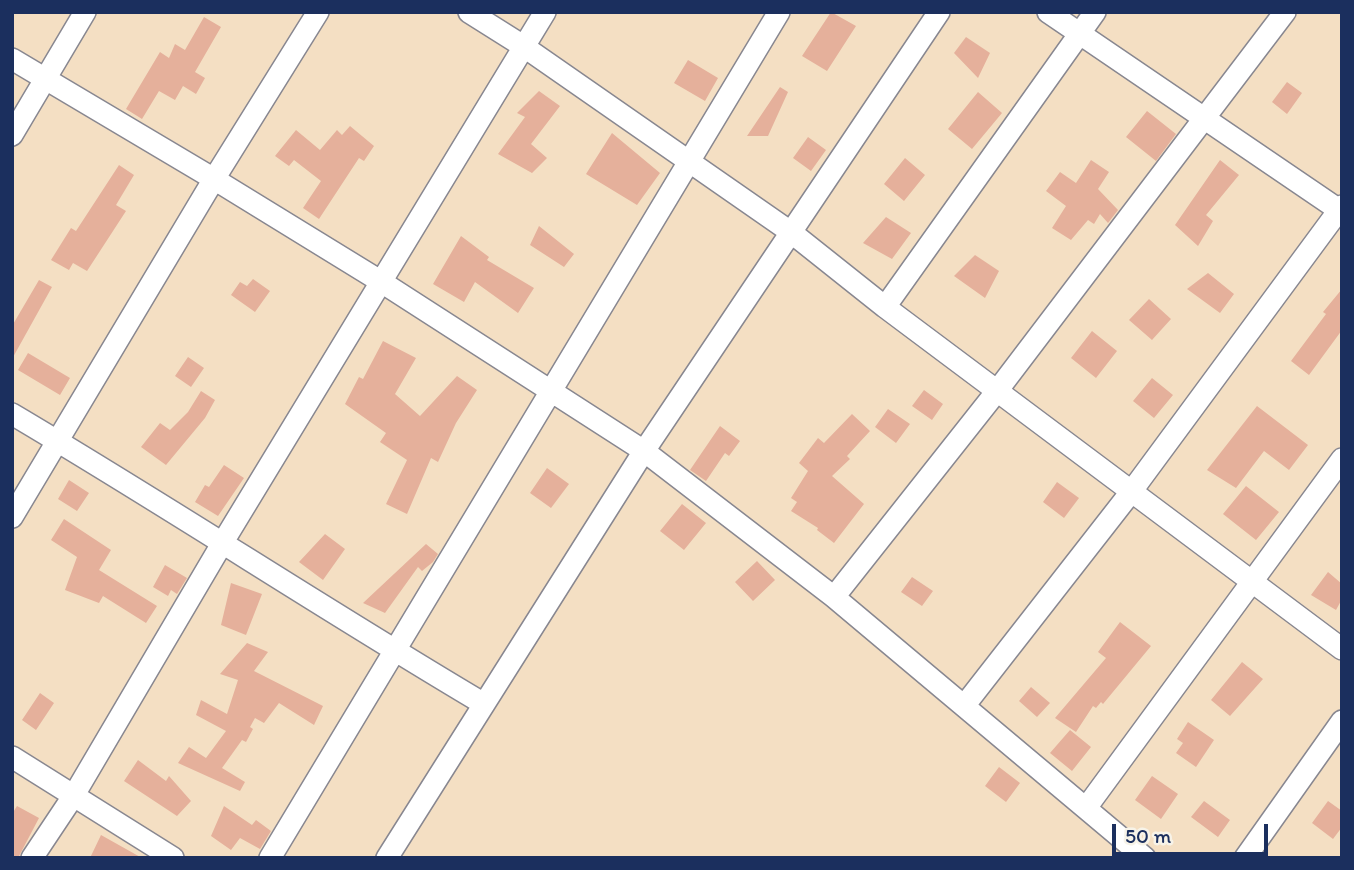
<!DOCTYPE html>
<style>
body{margin:0}
#map{position:relative;width:1354px;height:870px;overflow:hidden;background:#f4dfc3;font-family:Itim,sans-serif}
canvas{display:block}
.frame{position:absolute;inset:0;border:14px solid #1b2f5e;pointer-events:none}
.scale{position:absolute;left:1112px;top:824px;width:156px;height:32px;box-sizing:border-box;border:4px solid #1b2f5e;border-top:0;padding-left:9px;font-size:21px;line-height:24px;white-space:nowrap;color:#1b2f5e;-webkit-text-stroke:5px #f7f3e8;paint-order:stroke}
</style>
<div id="map">
<canvas width="1354" height="870"></canvas>
<div class="frame"></div>
<div class="scale">50 m</div>
</div>
<script>
const context = document.querySelector('canvas').getContext('2d');
context.lineJoin = 'round';
function fill(path, color) {
  context.fillStyle = color;
  context.fill(path, 'evenodd');
}
function trace(path, color, width, dash) {
  context.strokeStyle = color;
  context.lineWidth = width;
  context.lineCap = dash ? 'butt' : 'round';
  context.setLineDash(dash || []);
  context.stroke(path);
}
const building = new Path2D(`
 M831,12l25,14 -29,45 -25,-15z
 M204,17l17,10 -26,45 10,6 -9,16 -13,-8 -8,14 -16,-9 -17,28 -16,-10 34,-57 9,6 6,-14 10,6z
 M966,37l24,16 -12,25 -24,-25z
 M688,60l30,18 -13,23 -31,-18z
 M1287,82l15,11 -15,21 -15,-12z
 M780,87l8,5 -20,44h-21z
 M539,91l21,15 -29,38 16,14 -15,15 -34,-19 27,-37 -8,-4z
 M978,92l24,21 -30,36 -24,-20z
 M1147,111l29,23 -20,27 -30,-24z
 M350,126l24,20 -10,15 -5,-3 -40,61 -16,-11 18,-27 -27,-21 -5,6 -14,-10 21,-26 24,20 17,-20 5,5z
 M612,133l48,40 -23,32 -51,-31z
 M808,137l18,13 -15,21 -18,-13z
 M905,158l20,17 -21,26 -20,-17z
 M1091,160l18,12 -11,17 20,21 -10,13 -8,-9 -6,10 -6,-4 -17,20 -19,-12 14,-22 -20,-15 14,-19 16,11z
 M1220,160l19,15 -33,40 7,6 -15,25 -23,-21z
 M119,165l15,10 -18,30 10,6 -39,60 -14,-8 -4,7 -18,-10 20,-32 5,3z
 M886,217l25,16 -19,26 -29,-16z
 M539,226l35,28 -10,13 -34,-22z
 M461,236l28,21 -2,3 47,28 -16,25 -43,-31 -11,20 -31,-18z
 M975,255l24,16 -14,27 -31,-22z
 M1208,273l26,21 -14,19 -33,-24z
 M253,279l17,12 -15,21 -24,-17 9,-13 7,4z
 M39,280l13,7 -40,72v-33z
 M1342,289v41l-33,45 -18,-14 35,-47 -3,-2z
 M1149,299l22,20 -19,21 -23,-20z
 M1092,331l25,20 -21,27 -25,-20z
 M383,341l33,17 -21,36 25,22 37,-40 20,14 -21,33 -18,39 -7,-4 -24,56 -21,-10 21,-44 -27,-18 6,-9 -41,-29 14,-27 4,2z
 M28,353l42,25 -10,17 -42,-25z
 M188,357l16,11 -13,19 -16,-11z
 M1152,378l21,17 -19,23 -21,-17z
 M924,390l19,14 -11,16 -20,-14z
 M201,391l14,9 -10,18 -39,47 -25,-18 19,-24 10,7 18,-18z
 M1257,406l51,39 -19,25 -25,-19 -28,37 -29,-18z
 M888,409l22,15 -14,19 -21,-16z
 M852,414l18,17 -23,25 3,3 -18,17 32,28 -30,39 -17,-13 1,-2 -27,-17 6,-9 -6,-4 17,-27 -9,-8 19,-25 6,5z
 M720,426l20,15 -11,15 -4,-3 -19,28 -16,-11z
 M224,465l20,13 -26,38 -23,-14 10,-17 4,2z
 M547,468l22,16 -18,24 -21,-15z
 M69,480l20,13 -12,18 -19,-12z
 M1057,482l22,16 -15,20 -21,-16z
 M1246,486l33,26 -23,28 -33,-26z
 M682,504l24,19 -22,27 -24,-19z
 M64,519l47,31 -12,20 58,36 -11,17 -43,-27 -4,7 -34,-13 12,-33 -26,-17z
 M325,534l20,15 -22,31 -24,-18z
 M426,544l12,10 -5,8 -11,9 -4,-4 -33,46 -22,-10z
 M757,561l18,19 -22,21 -18,-19z
 M165,565l22,13 -10,16 -6,-4 -3,6 -15,-9z
 M1328,572l14,12v15l-6,11 -25,-15z
 M912,577l21,14 -11,15 -21,-14z
 M231,583l31,11 -16,41 -25,-10z
 M1120,622l31,24 -48,58 -2,-2 -5,6 -3,-2 -17,26 -21,-14 51,-60 -8,-6z
 M247,643l21,9 -14,19 69,35 -9,19 -35,-22 -15,20 -9,-5 -5,9 3,2 -7,13 -4,-2 -20,28 23,14 -5,9 -62,-28 11,-16 17,11 20,-27 -30,-16 5,-15 26,14 11,-34 -18,-6z
 M1242,662l21,17 -33,37 -19,-16z
 M1031,687l19,16 -13,14 -18,-16z
 M40,693l14,10 -18,27 -14,-10z
 M1188,722l26,18 -18,27 -20,-14 7,-10 -6,-4z
 M1070,730l21,17 -19,24 -22,-18z
 M138,760l28,21 3,-5 22,25 -14,15 -53,-35z
 M999,767l21,16 -14,19 -21,-16z
 M1152,776l26,18 -17,25 -26,-19z
 M1204,801l26,19 -12,17 -27,-20z
 M1328,801l14,10v16l-9,12 -21,-16z
 M17,806l22,12 -21,40h-6v-44z
 M224,806l28,19 4,-5 15,11 -11,18 -20,-11 -9,12 -20,-14z
 M101,835l41,23h-52z`);
const street = new Path2D(`
 M469,12l54,34 269,187 93,74 457,342
 M1048,12l294,200
 M12,59l202,120 166,102 264,170 190,146 311,261
 M12,135l73,-123
 M885,307l210,-295
 M12,414c159,94 313,196 472,290
 M12,517l202,-338 104,-167
 M834,597l163,-206 288,-379
 M964,706l167,-214 211,-286
 M12,757l161,101
 M1086,808l256,-349
 M32,858l42,-63 149,-253 322,-530
 M270,858l509,-846
 M387,858l257,-407 295,-439
 M1245,858l97,-137`);
fill(building, '#e5b09b');
trace(street, '#888790', 24);
trace(street, '#fff', 21);
</script>
